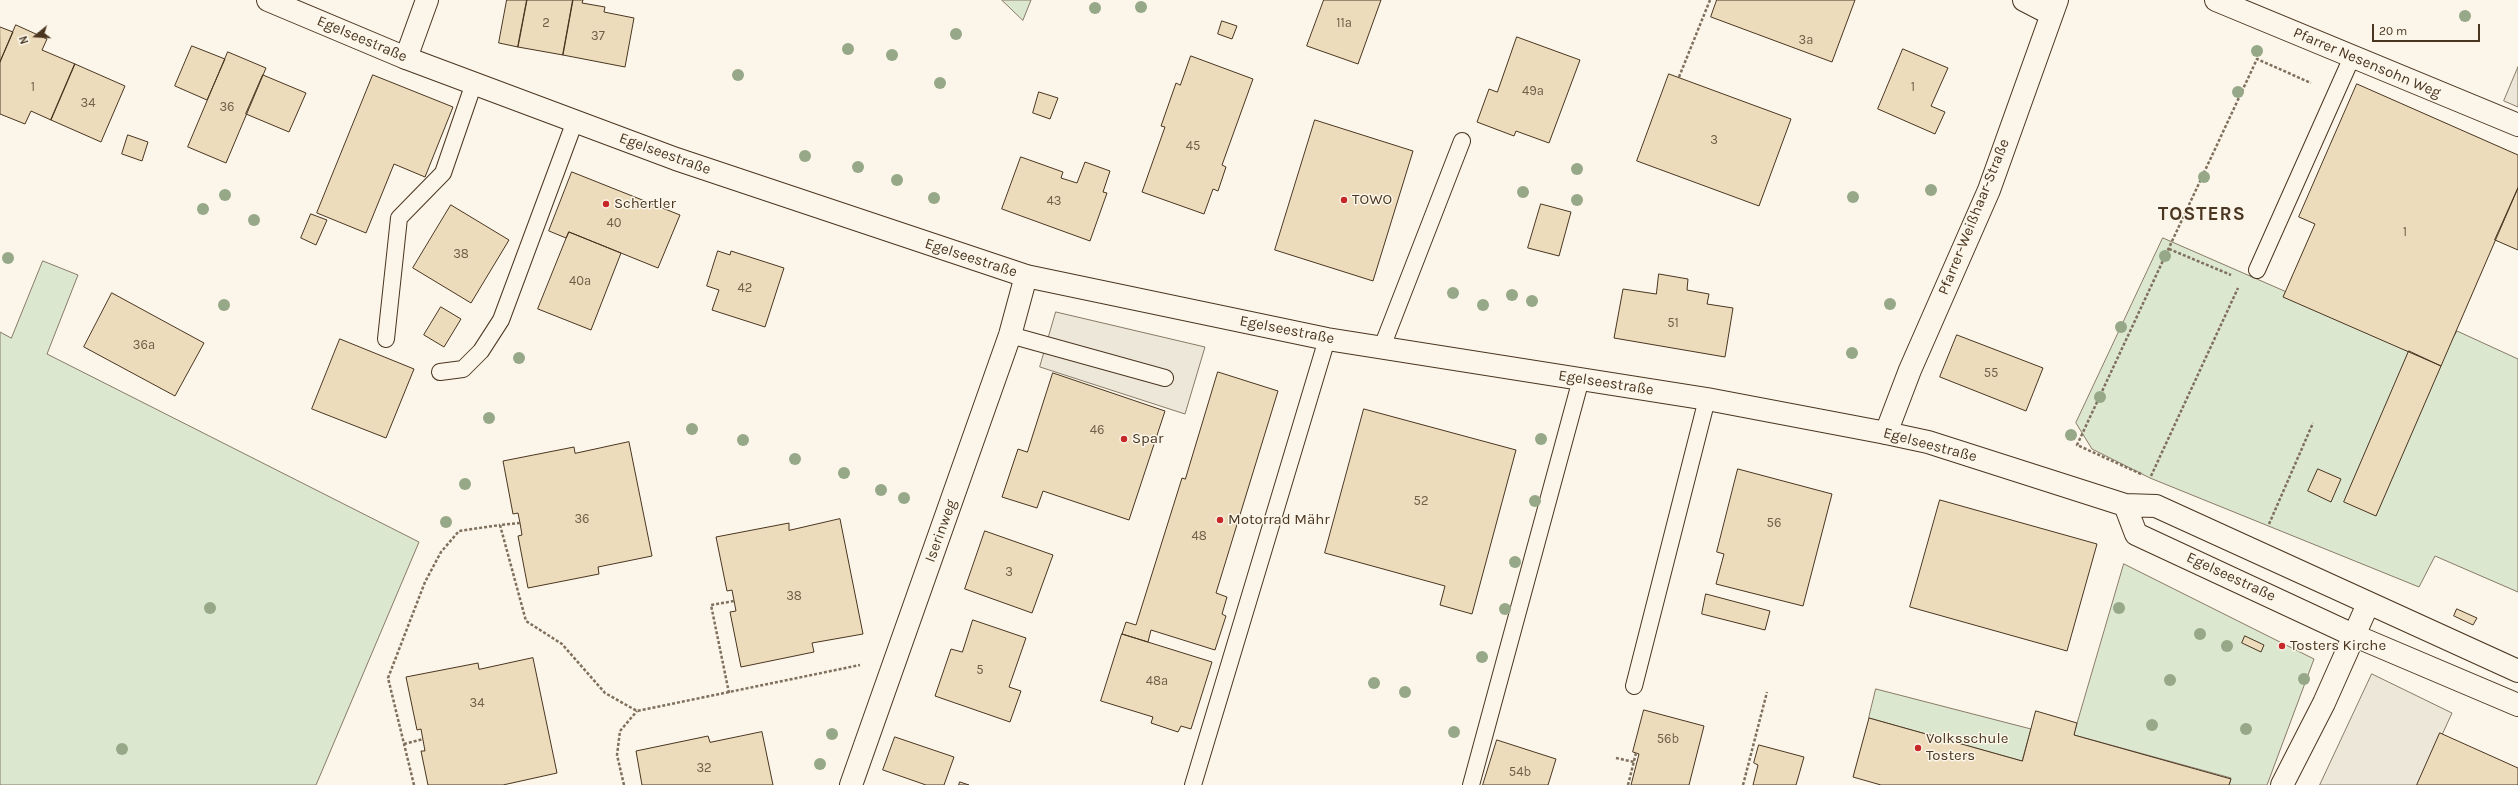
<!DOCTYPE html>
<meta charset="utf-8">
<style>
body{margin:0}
#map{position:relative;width:2518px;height:785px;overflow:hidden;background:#fbf6e9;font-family:Karla,sans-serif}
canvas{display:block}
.north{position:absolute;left:16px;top:16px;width:40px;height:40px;-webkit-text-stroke:3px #fbf6e9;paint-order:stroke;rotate:252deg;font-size:11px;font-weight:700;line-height:16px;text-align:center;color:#4a3520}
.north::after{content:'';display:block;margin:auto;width:14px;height:18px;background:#4a3520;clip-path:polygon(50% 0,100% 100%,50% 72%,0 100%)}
.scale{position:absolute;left:2372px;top:24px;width:108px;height:18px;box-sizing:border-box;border:2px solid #4a3520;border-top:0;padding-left:5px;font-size:12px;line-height:14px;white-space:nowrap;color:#4a3520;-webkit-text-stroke:3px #fbf6e9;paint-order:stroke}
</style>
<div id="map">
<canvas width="2518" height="785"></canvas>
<div class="north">N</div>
<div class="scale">20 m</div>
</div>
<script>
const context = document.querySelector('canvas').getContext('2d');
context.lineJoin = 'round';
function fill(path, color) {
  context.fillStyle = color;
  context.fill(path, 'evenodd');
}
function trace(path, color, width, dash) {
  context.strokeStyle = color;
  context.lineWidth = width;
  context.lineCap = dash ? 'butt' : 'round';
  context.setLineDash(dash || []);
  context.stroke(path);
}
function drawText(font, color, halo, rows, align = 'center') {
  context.font = font + ' Karla,sans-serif';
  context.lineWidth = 3;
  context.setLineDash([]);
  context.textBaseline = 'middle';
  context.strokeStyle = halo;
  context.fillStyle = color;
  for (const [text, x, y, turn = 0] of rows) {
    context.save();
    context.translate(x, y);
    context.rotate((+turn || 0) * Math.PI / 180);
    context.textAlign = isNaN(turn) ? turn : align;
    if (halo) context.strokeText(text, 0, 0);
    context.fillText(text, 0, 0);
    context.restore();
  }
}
const green = new Path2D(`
 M1002,0h29l-8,20z
 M2163,238l277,121 17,-28 61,28v233l-83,-36 -16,31 -269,-109 -58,-29 -16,-26z
 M43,261l35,14 -31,79 372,188 -103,243h-316v-453l11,6z
 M2124,564l190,95 -47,126h-38l2,-7 -157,-43z
 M1876,689l155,40 -9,32 -153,-43z`);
const parking = new Path2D(`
 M2518,67v40l-14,-6z
 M1056,312l149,35 -20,67 -145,-47z
 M2372,674l80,39 -33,72h-99z`);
const building = new Path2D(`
 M507,0h20l-9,47 -19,-4z
 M527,0h46l-10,55 -45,-8z
 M573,0h10l-1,3 23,4 -1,5 30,6 -9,49 -62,-12z
 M1324,0h57l-23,64 -51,-18z
 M1717,0h138l-23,62 -121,-45z
 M1222,21l15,5 -5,13 -14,-5z
 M16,25l31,14 -5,11 33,14 -24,56 -20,-9 -6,13 -25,-10v-52z
 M0,27l13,5 -13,30z
 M1517,37l63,23 -31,83 -33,-12 -2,5 -37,-14 12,-33 8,3z
 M192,46l33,13 -18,41 -32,-14z
 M1903,49l45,19 -17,38 14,6 -10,22 -57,-25z
 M228,52l38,16 -40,95 -38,-16z
 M1191,56l62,23 -31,86 4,2 -8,24 -5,-2 -9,25 -62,-22 23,-65 -4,-1 15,-43 4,2z
 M75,64l50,22 -24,56 -50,-22z
 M1669,74l122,45 -32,87 -122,-45z
 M263,75l43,18 -17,39 -43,-18z
 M373,75l80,32 -28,70 -31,-13 -28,69 -49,-20z
 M2357,84l161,71v33l-77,178 -158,-69 32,-73 -16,-7z
 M1039,92l19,6 -8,21 -17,-6z
 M1315,120l98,31 -40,130 -98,-31z
 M128,135l20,7 -6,19 -20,-7z
 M1021,157l42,15 -2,6 16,5 8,-21 25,9 -7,21 4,1 -17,48 -88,-32z
 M572,172l108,43 -22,53 -89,-36 -3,6 -17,-7z
 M2518,188v62l-23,-10z
 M1541,204l30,8 -12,44 -31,-8z
 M451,205l58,35 -38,63 -58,-35z
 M311,214l16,6 -11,25 -15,-7z
 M569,232l52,21 -30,77 -53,-21z
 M718,251l12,4 1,-4 53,17 -19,59 -53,-17 7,-20 -12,-4z
 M1659,274l29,5 -1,11 22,4 -2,10 26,4 -8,49 -111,-19 9,-49 33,5z
 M112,293l92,50 -29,53 -91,-49z
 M441,307l20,12 -17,28 -20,-12z
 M1957,335l86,33 -17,43 -86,-34z
 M340,339l74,30 -28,69 -74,-29z
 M2409,351l32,15 -65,150 -32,-14z
 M1218,372l60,19 -62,202 11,4 -5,17 4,2 -11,34 -64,-20 -3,12 -26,-8 4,-12 10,3 46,-147 3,1z
 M1053,373l112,38 -36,109 -86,-29 -6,17 -35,-11 16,-48 9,3z
 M1364,409l152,41 -44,164 -32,-9 5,-19 -120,-33z
 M629,442l23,114 -54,11 1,7 -71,14 -10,-52 4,-1 -2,-12 -2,-10 -5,1 -10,-53 71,-14 1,6z
 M1738,469l94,25 -29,112 -87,-22 8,-30 -7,-2z
 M2318,469l23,10 -10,23 -23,-11z
 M1940,500l157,44 -30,107 -157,-44z
 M840,519l23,115 -51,9 2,9 -73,15 -11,-55 6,-1 -4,-21 -5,1 -11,-54 73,-14v7z
 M985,531l68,24 -21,58 -67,-24z
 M1706,594l64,17 -5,19 -63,-16z
 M2457,609l20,9 -4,7 -19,-9z
 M973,620l53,18 -17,49 12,4 -11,31 -75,-26 16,-47 11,3z
 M1122,634l90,28 -21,67 -10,-3 -3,6 -27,-9 2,-6 -52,-16z
 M2245,636l19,9 -3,7 -19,-9z
 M533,658l24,115 -54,12h-75l-7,-34h4l-4,-22 -4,1 -11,-53 72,-14 1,6z
 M1644,710l60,16 -15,59h-58l8,-31 -6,-2z
 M2036,711l41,12 -3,12 157,44 -2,6h-348l-28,-8 16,-59 153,43z
 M762,732l11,53h-131l-6,-34 72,-15 2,6z
 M2440,733l78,35v17h-101z
 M895,737l59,20 -10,28h-18l-43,-15z
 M1497,740l59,19 -8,26h-65z
 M1759,745l45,12 -8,28h-43l5,-20 -4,-2z
 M960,782l9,3h-10z`);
const path = new Path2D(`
 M1679,77l31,-77
 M2169,249l62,26
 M2141,474l-64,-29 180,-386 54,24
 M2151,476l87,-188
 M520,523l-20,2 26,96 36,23 43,49 32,18 223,-46
 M2269,524l44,-101
 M729,693l-18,-88 23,-4
 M404,744l19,-5
 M1616,758l18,4
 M414,785l-26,-107 37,-96 16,-30 18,-21 41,-6
 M624,785l-7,-30 3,-24 17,-20
 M1628,785l8,-32
 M1743,785l24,-93`);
const lane = new Path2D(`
 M2257,270l95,-213
 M1010,335l155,43
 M386,339l13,-121 44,-45 31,-90
 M1382,347l80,-206
 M440,372l23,-3 18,-18 20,-31 74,-199
 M1634,686l73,-287
 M1193,785l134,-446
 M1471,785l110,-406`);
const street = new Path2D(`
 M2024,0l27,14
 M2216,0l302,125
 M406,58l21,-58
 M1886,433l24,-63 79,-180 68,-190
 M851,785l159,-450 16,-59
 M2282,785l42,-82 44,-99`);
const secondary = new Path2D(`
 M268,0l138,58 270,101 350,117 301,63 380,60 179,34 42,9 197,63 31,1 362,165
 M2125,505l11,29 217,101 165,70`);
const trees = [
 [1141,7],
 [1095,8],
 [2465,16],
 [956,34],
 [848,49],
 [2257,51],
 [892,55],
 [738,75],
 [940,83],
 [2238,92],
 [805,156],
 [858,167],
 [1577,169],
 [2204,177],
 [897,180],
 [1931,190],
 [1523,192],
 [225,195],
 [1853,197],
 [934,198],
 [1577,200],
 [203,209],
 [254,220],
 [2165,256],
 [8,258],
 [1453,293],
 [1512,295],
 [1532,301],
 [1890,304],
 [224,305],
 [1483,305],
 [2121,327],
 [1852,353],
 [519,358],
 [2100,397],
 [489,418],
 [692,429],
 [2071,435],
 [1541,439],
 [743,440],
 [795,459],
 [844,473],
 [465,484],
 [881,490],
 [904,498],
 [1535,501],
 [446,522],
 [1515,562],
 [210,608],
 [2119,608],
 [1505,609],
 [2200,634],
 [2227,646],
 [1482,657],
 [2304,679],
 [2170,680],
 [1374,683],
 [1405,692],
 [2152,725],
 [2246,729],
 [1454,732],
 [832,734],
 [122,749],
 [820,764]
];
const markers = [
 [1344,200,4,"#c62828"],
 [606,204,4,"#c62828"],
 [1124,439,4,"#c62828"],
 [1220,520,4,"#c62828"],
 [2282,646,4,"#c62828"],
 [1918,748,4,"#c62828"]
];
const numberNames = [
 ["2",546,23],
 ["11a",1344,23],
 ["37",598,36],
 ["3a",1806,40],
 ["1",33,87],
 ["1",1913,87],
 ["49a",1533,91],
 ["34",88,103],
 ["36",227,107],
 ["3",1714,140],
 ["45",1193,146],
 ["43",1054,201],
 ["40",614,223],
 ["1",2405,232],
 ["38",461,254],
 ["40a",580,281],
 ["42",745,288],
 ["51",1673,323],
 ["36a",144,345],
 ["55",1991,373],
 ["46",1097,430],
 ["52",1421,501],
 ["36",582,519],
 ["56",1774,523],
 ["48",1199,536],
 ["3",1009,572],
 ["38",794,596],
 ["5",980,670],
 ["48a",1157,681],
 ["34",477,703],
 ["56b",1668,739],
 ["32",704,768],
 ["54b",1520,772]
];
const streetNames = [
 ["Egelseestraße",362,39,23],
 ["Pfarrer Nesensohn Weg",2367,63,23],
 ["Egelseestraße",665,154,20],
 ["Pfarrer-Weißhaar-Straße",1974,217,-68],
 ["Egelseestraße",971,258,18],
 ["Egelseestraße",1287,330,11],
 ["Egelseestraße",1606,383,9],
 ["Egelseestraße",1930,445,15],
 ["Iserinweg",941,531,-70],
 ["Egelseestraße",2231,577,25]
];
const poiNames = [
 ["TOWO",1352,200],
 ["Schertler",614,204],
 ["Spar",1132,439],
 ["Motorrad Mähr",1228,520],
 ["Tosters Kirche",2290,646],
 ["Volksschule",1926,739],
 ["Tosters",1926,756]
];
const districtNames = [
 ["TOSTERS",2202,215]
];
fill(green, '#dce7d0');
trace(green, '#887966', 1);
fill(parking, '#ede7d9');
trace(parking, '#887966', 1);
fill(building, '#ecdcbc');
trace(building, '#4a3520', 1);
trace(lane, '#4a3520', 18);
trace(street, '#4a3520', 24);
trace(secondary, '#4a3520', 24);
trace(path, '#7f6f5c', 2.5, [3, 2]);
trace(lane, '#fbf6e9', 16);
trace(street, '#fbf6e9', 22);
trace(secondary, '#fbf6e9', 22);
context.fillStyle = '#96a887';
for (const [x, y] of trees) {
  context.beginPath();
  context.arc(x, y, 6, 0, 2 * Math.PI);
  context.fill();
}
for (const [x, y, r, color] of markers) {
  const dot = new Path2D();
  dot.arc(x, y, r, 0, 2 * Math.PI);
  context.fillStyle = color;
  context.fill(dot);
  trace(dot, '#fbf6e9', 1.5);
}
drawText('13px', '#725f47', null, numberNames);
drawText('15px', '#4a3520', '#fbf6e9', streetNames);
drawText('15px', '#4a3520', '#fbf6e9', poiNames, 'left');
context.letterSpacing = '1px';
drawText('bold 19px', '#4a3520', '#fbf6e9', districtNames);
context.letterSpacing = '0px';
</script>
